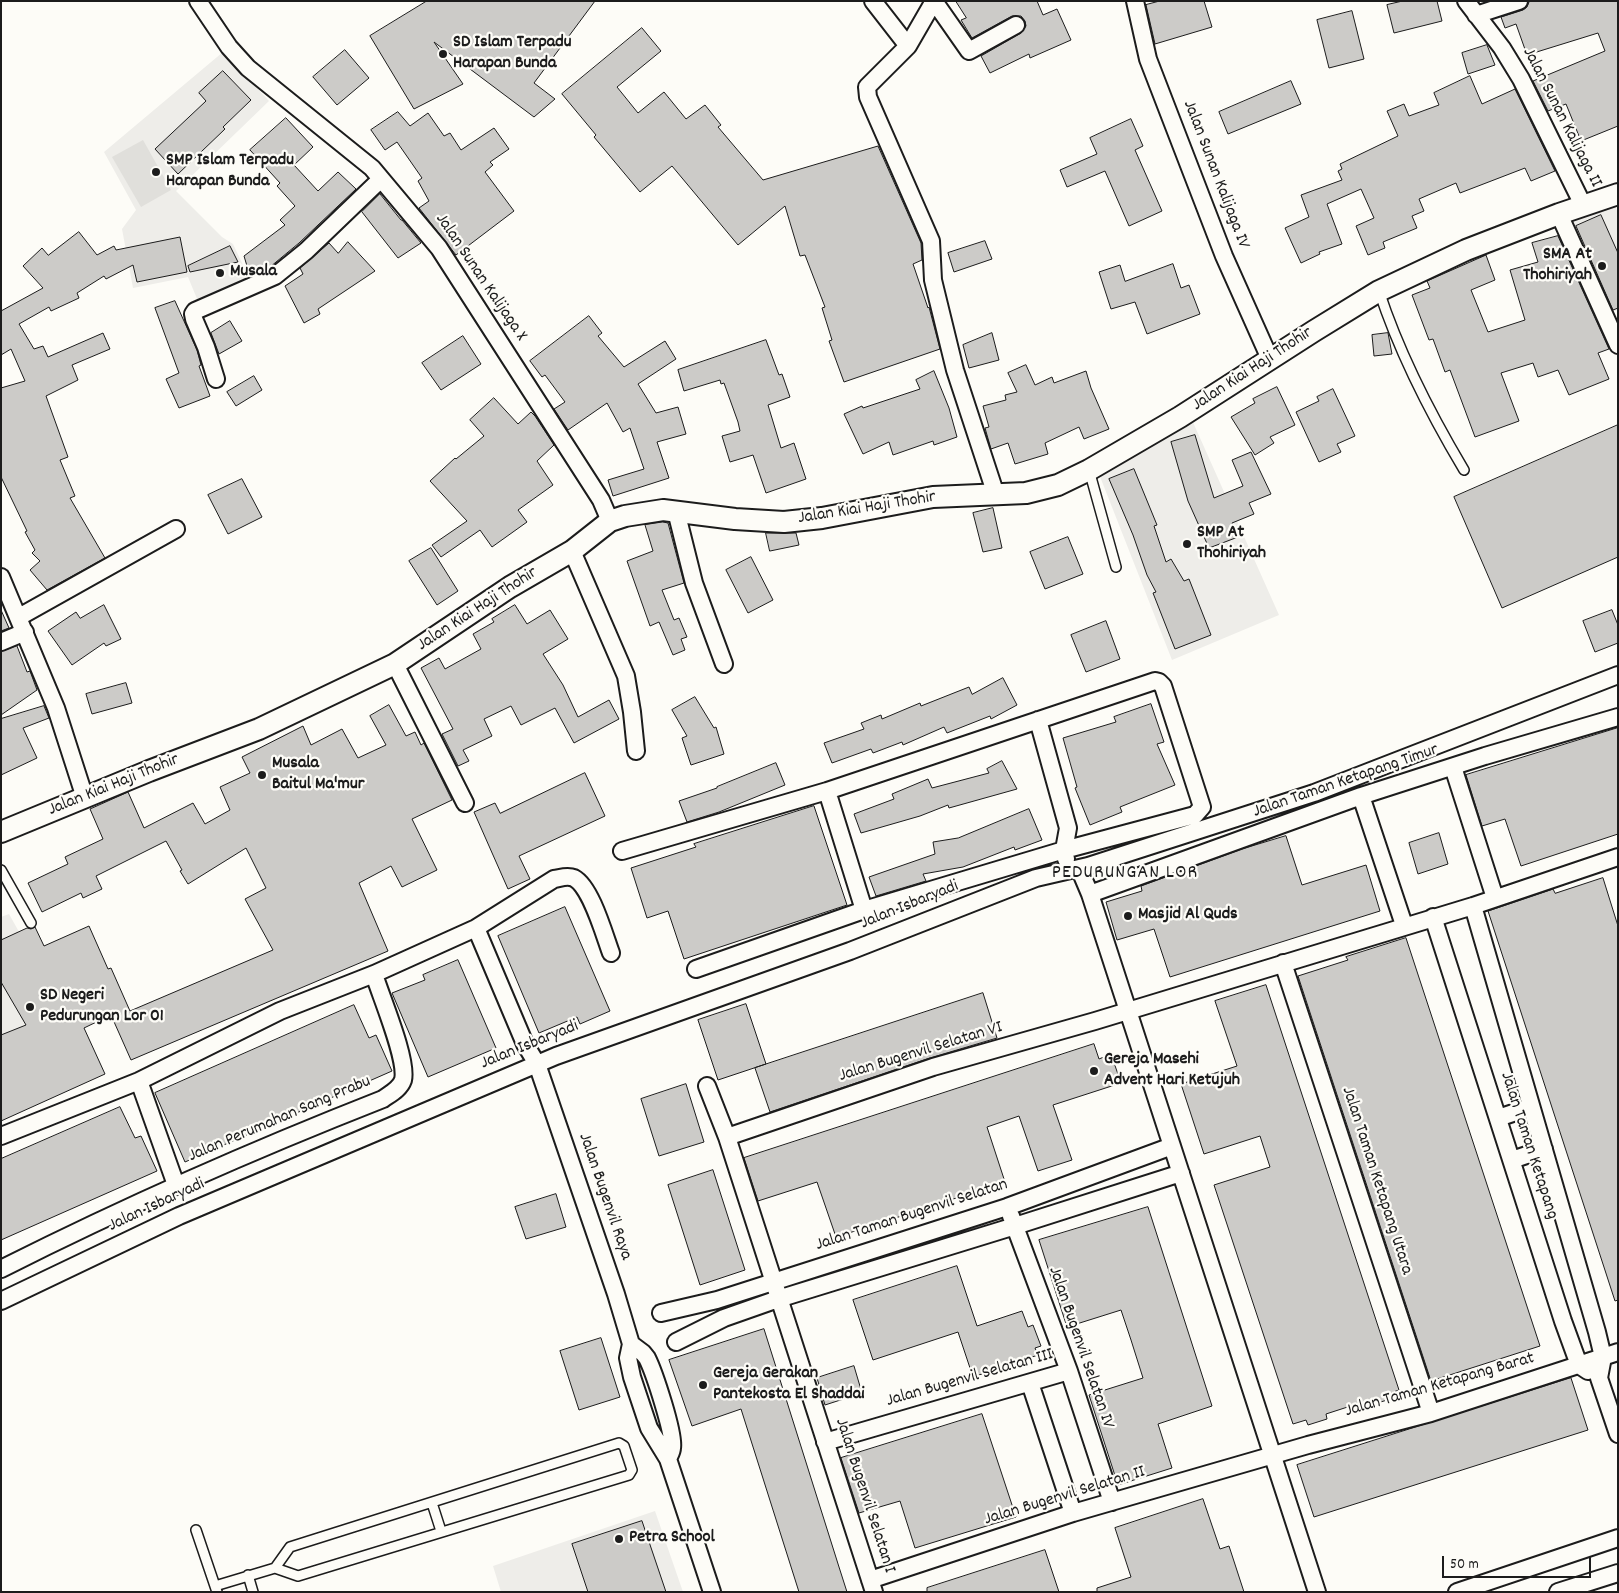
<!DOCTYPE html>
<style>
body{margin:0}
#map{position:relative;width:1619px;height:1593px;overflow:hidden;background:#fdfcf7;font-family:Dekko,sans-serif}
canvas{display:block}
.frame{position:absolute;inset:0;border:2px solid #1c1c1c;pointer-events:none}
.scale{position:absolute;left:1442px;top:1556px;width:149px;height:22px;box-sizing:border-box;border:2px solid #1c1c1c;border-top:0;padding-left:6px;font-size:15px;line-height:18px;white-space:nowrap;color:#1c1c1c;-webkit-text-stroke:4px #fdfcf7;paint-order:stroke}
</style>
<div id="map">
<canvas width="1619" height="1593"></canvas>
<div class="frame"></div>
<div class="scale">50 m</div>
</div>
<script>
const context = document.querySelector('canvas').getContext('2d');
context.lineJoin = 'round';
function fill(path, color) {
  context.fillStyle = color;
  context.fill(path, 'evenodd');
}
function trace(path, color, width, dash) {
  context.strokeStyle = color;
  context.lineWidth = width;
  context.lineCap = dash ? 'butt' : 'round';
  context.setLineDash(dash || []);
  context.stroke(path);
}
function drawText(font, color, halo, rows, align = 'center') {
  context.font = font + ' Dekko,sans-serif';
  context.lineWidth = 4.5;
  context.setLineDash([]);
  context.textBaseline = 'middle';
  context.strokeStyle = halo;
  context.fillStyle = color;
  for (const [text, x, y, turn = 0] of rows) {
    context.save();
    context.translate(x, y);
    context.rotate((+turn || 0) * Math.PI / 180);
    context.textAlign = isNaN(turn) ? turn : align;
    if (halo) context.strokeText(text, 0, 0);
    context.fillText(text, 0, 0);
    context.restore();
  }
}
const built = new Path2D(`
 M223,52l46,49 -93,90 46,46 11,7 18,38 -51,24 -12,-29 -55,11 -11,-59 14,-19 -32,-58z
 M1615,206l3,7v97l-12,4 -39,-91z
 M1192,420l87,195 -107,45 -73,-186z
 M9,914l37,66 25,53 -70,34v-150z
 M655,1511l28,81h-182l-8,-26z`);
const green = new Path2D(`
 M143,140l28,50 -30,17 -29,-50z`);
const building = new Path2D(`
 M427,1h168l-61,82 21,16 -21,18 -100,-75 29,42 -49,25 -44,-73z
 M956,1h81l6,14 14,-6 14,31 -41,18 -1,-4 -39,19 -9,-17 40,-23 5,-7 -1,-5 -4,-5h-9l-40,22 -11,-18 5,-2z
 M1160,1h44l8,26 -57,17 -9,-39z
 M1403,1h34l5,20 -48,12 -7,-28z
 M1532,1h86v125l-37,15 -15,-37 -18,7 -15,-30 72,-30 -7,-18 -71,22 -11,-31 -11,4 -4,-11 22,-7 4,-3 2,-5z
 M1352,11l12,48 -35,9 -12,-48z
 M642,28l19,23 -44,36 21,26 26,-21 22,27 19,-14 16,20 -3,2 45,53 115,-34 43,97 1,17 -9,4 15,44 1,-1 11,42 -96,33 -15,-41 3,-1 -10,-32 3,-1 -20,-52 -5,1 -15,-50 -47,39 -66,-79 -32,26 -46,-55 2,-2 -34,-41z
 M1487,45l8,20 -27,9 -6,-21z
 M345,50l24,28 -32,27 -24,-28z
 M223,71l28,29 -28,27 2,2 -47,45 -23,-25 51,-48 -7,-8z
 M1470,76l12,28 33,-15 40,82 -24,10 -6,-13 -65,25 -4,-10 -37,16 5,12 -12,5 5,12 -34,14 2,6 -17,7 -12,-29 18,-8 -13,-29 -34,15 15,40 -23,8 1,2 -19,9 -16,-35 24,-11 -8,-22 41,-15 -4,-9 4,-2 -2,-5 58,-28 -11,-25 17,-7 5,12 30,-11 -5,-12z
 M1291,81l10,23 -73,30 -9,-22z
 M398,112l12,14 18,-13 16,23 6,-3 11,17 33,-22 15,21 -19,13 3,3 -8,7 29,39 -58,44 -37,-47 10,-7 -11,-20 4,-3 -25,-36 -12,8 -14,-20z
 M286,118l27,29 -19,18 24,26 20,-19 18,17 -57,54 -29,24 -20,9 -6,-20 41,-31 -5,-5 15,-14 -18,-20 3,-3 -30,-33z
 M1131,119l12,27 -8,4 27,61 -33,15 -24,-55 -38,16 -7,-17 37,-16 -7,-16z
 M380,194l21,26h1l19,23 -23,15 -36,-46z
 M1601,215l17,38v55l-5,2 -37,-84z
 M79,232l18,23 17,-9 2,4 64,-13 7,35 -50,10 -4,-17 -27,14 -2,-3 -27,17 2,5 -28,13 -2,-4 -30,17 15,25 9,-3 5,11 55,-24 7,16 -38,16 6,15 -32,16 22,61 -8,3 15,36 -5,2 35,60 -58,32 -17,-20 10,-9 -8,-8 3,-3 -10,-18 2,-1 -26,-54v-89l24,-7 -14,-32 -10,6v-44l42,-23 -20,-22 19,-18 6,7z
 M1558,236l51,113 -11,4 11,26 -40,16 -11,-25 -20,7 -5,-14 -32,10 18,48 -44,16 -25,-67 -5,2 -12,-33 -4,1 -17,-45 18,-7 -3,-7 59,-26 9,25 -24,10 17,42 37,-12 -15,-50 28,-8 -6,-19z
 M985,241l7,18 -38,13 -6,-19z
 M348,242l27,29 -57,38 2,5 -16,9 -19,-37 18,-12 -3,-6 29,-25 9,10z
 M230,246l8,16 -48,10 -2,-6z
 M1173,264l8,24 8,-3 11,29 -53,20 -12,-32 -24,7 -12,-37 21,-7 5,16z
 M175,301l22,49 4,15 -2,1 11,30 -31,12 -13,-29 13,-6 -24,-65z
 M589,316l13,17 -4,3 26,31 41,-26 11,18 -38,25 18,29 22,-6 8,27 -29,8 12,36 -56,18 -5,-16 36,-11 -14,-41 -7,4 -16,-29 -39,27 -14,-21 11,-7 -20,-27 -3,2 -12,-16z
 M230,321l12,20 -23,13 -8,-21z
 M992,333l7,27 -30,8 -6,-23z
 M1388,333l4,21 -18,2 -2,-21z
 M463,336l18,28 -40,26 -19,-27z
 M766,340l13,35 3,-1 8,23 -22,8 13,43 13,-5 12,36 -40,14 -13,-38 -23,7 -8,-26 18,-5 -2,-9 -14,-39 -3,1 -1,-4 -36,11 -6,-21z
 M1026,365l9,20 17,-8 2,6 32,-12 5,17 18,41 -25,10 -5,-12 -34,16 3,11 -33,10 -7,-21 -17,6 -6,-21 4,-1 -6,-21 23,-6 -1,-5 12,-3 -9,-19z
 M934,371l15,37 8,29 -23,8 -1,-4 -40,14 -4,-13 -26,12 -19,-40 18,-8 1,2 57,-19 -4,-9z
 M254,376l8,14 -26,16 -9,-14z
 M1277,387l18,38 -25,12 4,6 -19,12 -24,-38 24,-14 -2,-4z
 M1333,389l22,47 -18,8 4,8 -22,10 -23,-50 23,-11 -2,-4z
 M494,398l24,26 13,-12 4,4 19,29 -17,16 16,24 -35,25 9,12 -35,25 -12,-17 -39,27 -9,-12 35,-24 -37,-40 25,-23 1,1 28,-23 -14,-16z
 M1618,425v132l-116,51 -48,-111z
 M1195,435l19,63 29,-12 -11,-26 19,-8 20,42 -22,9 5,11 -22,9 6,14 -29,11 -21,-47 -17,-59z
 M1134,469l23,56 -3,1 12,36 5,-3 13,22 5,-2 22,56 -36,14 -22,-56 3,-1 -9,-17 -14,-40 -24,-56z
 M242,479l20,38 -34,17 -20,-39z
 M993,508l9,40 -19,4 -10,-39z
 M663,522l5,1 16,60 -22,7 12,30 5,-2 8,19 -6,2 4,11 -12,5 -14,-33 -9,4 -23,-65 26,-10 -8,-26z
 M766,533h30l3,12 -29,6z
 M1068,537l15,37 -38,15 -15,-37z
 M431,548l27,43 -21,14 -28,-44z
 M751,557l22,43 -25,13 -22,-43z
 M104,605l17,34 -15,7 -2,-3 -32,22 -24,-34 28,-19 4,6z
 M515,605l12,19 23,-14 18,29 -25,15 20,31 15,32 31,-17 10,19 -45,24 -19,-35 -34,17 -10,-19 -27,13 8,17 -29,14 6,11 -11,5 -16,-32 11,-5 -32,-61 18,-10 6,11 36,-20 -8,-15 21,-12 -2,-3z
 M1,610l8,18 -8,3z
 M1612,610l6,15v18l-23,9 -12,-31z
 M1106,621l14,38 -34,13 -15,-37z
 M17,646l10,26 3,-1 7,19 -36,25v-63z
 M1003,678l14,27 -26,14 -1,-3 -43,17 -3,-6 -41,18 -1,-3 -29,11 -2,-4 -39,14 -8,-20 40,-14 -3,-6 20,-8 1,4 38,-16 1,3 48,-19 3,7z
 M126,683l6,20 -40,11 -6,-20z
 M695,697l19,31 2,-1 8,27 -33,11 -9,-27 5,-2 -15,-26z
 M1151,704l13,38 -7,2 18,41 -55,22 2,5 -32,13 -15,-37 2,-1 -14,-49 53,-16 -2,-5z
 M389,705l17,31 9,-4 6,13 3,-2 28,57 -40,19 25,51 -35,17 -11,-21 -32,17 29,68 -257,109 -20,-45 -27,13 21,46 -104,47v-86l25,-10 -25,-43v-42l26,-12 4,1 4,-2 9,19 45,-20 19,43 3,-1 19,43 143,-61 -28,-51 21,-11 -20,-40 -58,36 -8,-13 2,-1 -16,-29 -70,35 6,13 -19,9 -2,-5 -39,19 -14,-29 40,-19 -3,-7 38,-18 -13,-30 38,-17 16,36 49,-25 12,21 25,-14 -10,-23 30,-14 -8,-16 61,-31 8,19 31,-16 16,29 28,-13 -16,-29z
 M44,706l5,12 -26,10 14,30 -36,17v-56z
 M1618,728v106l-97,32 -16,-47 -23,7 -16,-51z
 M1002,761l15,28 -68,19 -1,-3 -28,11 -59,17 -7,-19 40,-15 -2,-5 36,-15 4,9 57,-15 -2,-4z
 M776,763l9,22 -66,27 -32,10 -8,-21 38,-13v-1z
 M585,773l20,43 -86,40 11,23 -22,10 -34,-77 21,-9 5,10z
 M814,806l33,99 -163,54 -16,-48 -21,7 -16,-50 65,-21 -2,-3z
 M1029,809l13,31 -27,10 -1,-3 -51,20 -40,7 3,7 -50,15 -7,-19 66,-23 -2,-12 25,-4z
 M1439,833l9,31 -30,10 -9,-31z
 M1286,836l16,49 64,-20 14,46 -210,66 -16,-48 -37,11 -11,-38 36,-11 -1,-5 101,-37z
 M1603,878l15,48v374l-3,1 -127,-390 65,-22 2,4z
 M565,907l45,104 -30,13 -3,-7 -38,16 -41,-97z
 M1406,938l134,408 -109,35 -133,-405 50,-16 -2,-3z
 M458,960l38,88 -68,29 -36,-84 33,-13 -2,-5z
 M1266,985l133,405 -14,5 2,5 -22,7 -2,-5 -37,12 1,5 -19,6 -2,-5 -13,4 -79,-239 56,-18 -10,-31 -56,18 -23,-70 56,-18 -22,-65z
 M983,993l14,45 -67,20 -160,54 -15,-44z
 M746,1004l20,60 -48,16 -20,-60z
 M354,1005l15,33 7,-3 16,36 -207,91 -30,-69z
 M1094,1044l5,15 12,-5 10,29 -68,22 19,55 -34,11 -19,-55 -32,11 18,55 -137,45 -32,10 -19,-55 -59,19 -14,-43z
 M686,1084l18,58 -45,14 -18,-57z
 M120,1107l15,31 6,-2 16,35 -156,69v-81z
 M713,1170l32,100 -45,15 -32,-100z
 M556,1194l10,33 -40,12 -11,-32z
 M1148,1207l64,199 -54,18 14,44 -54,17 -29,-90 54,-17 -12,-38 -10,-30 -54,17 -28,-87z
 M957,1266l20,60 45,-15 6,16 5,-2 8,21 -6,2 3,7 -65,22 -15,-45 -85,28 -20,-60z
 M764,1329l75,238 8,25h-48l-58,-183 -49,17 -23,-66z
 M601,1338l19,59 -41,13 -19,-59z
 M854,1366l8,27 -37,12 -8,-27z
 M1571,1378l17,52 -274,87 -17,-52z
 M982,1414l34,103 -101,31 -15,-47 -41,12 -18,-55z
 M1203,1499l17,50 9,-3 15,46h-147v-4l34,-11 -16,-49z
 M642,1521l24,71h-78l-16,-48z
 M1045,1550l14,42h-132v-4z`);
const service = new Path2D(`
 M1379,291c21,64 51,122 85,179
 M1089,470l27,97
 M1,870l30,53
 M619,1443l5,3 8,24 -3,5 -331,101 -23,-8 15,-21z
 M432,1503l9,28
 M196,1530l21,62
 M248,1575l5,17
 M215,1586l60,-18`);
const minor = new Path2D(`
 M198,1l31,46 19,21 124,100 67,80 162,252 9,21
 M873,1l35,45
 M934,1l-26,45 -41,41 1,10 63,144 2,39 22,90 41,125
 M934,1l35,50 47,-26
 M1135,1l13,58 76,197 46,103
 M1466,1l36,47 19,31 62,126
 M1476,15l43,-14
 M1559,214l59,131
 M216,379l-10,-32 -12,-28 -1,-5 2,-3 80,-35 31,-25 75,-72
 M676,511l18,72 30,81
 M572,551l54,125 6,36 4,39
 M1,577l55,131 29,90
 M19,617l157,-88
 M1,642l24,-10
 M395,664l70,139
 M1038,720l30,108 -4,22 2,9
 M1453,767l42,131
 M827,791l37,119
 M1361,796l43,129
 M622,851l205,-60 328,-110 4,1 4,4 39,121 -7,8 -131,35 -200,60 -168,59
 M1079,868l11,26 227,698
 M1090,894l271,-98 124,-40 133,-39
 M1473,906l124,426 6,25 -4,21 19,56
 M1433,917l130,404 16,44 9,6
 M476,928l49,116 12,20 79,230 15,50 -3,14 4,19 17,51 19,31 44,133
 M1283,963l148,450
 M139,1081l37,104
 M707,1086l20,51 147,455
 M1498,1118l33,-11
 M1,1136l138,-55 141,-70 94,-37 102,-46 78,-49c7,-1 13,-4 20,-1 17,9 30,56 37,75
 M727,1137l206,-70 162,-46 378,-115 145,-49
 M1512,1160l32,-11
 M1011,1216l58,155 43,131
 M1,1269c125,-63 252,-119 382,-170 7,-5 17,-10 20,-19 5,-20 -22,-83 -29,-106
 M1,1301l178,-85 377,-160 294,-105 186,-73 52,-12 226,-73 304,-118
 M661,1313l56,-13 290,-93 165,-61
 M676,1342l48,-24 54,-19 237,-73 166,-53
 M631,1344l12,9 4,5c7,14 28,77 25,90 0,4 -3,8 -4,11
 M1030,1383l43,130
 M825,1442l244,-71
 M870,1580l203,-67 235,-68 123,-32 187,-61
 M1457,1592l161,-54
 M1558,1592l60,-19`);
const tertiary = new Path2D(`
 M1,832l148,-61 110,-42 136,-65 115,-77 62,-36 38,-30 15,-5 38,-6 72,9 49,3 38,-4 111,-21 93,-4 32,-8 31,-15 91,-53 134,-86 65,-40 87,-41 93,-36 59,-20`);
const markers = [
 [443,54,5,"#1c1c1c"],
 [156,172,5,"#1c1c1c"],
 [1602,266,5,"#1c1c1c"],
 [220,273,5,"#1c1c1c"],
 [1187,544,5,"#1c1c1c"],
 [262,775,5,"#1c1c1c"],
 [1128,916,5,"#1c1c1c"],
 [30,1007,5,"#1c1c1c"],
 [1094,1071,5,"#1c1c1c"],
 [703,1385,5,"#1c1c1c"],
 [619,1539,5,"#1c1c1c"]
];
const poiNames = [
 ["SD Islam Terpadu",453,44],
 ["Harapan Bunda",453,65],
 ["SMP Islam Terpadu",166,162],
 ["Harapan Bunda",166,183],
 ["SMA At",1592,256,"right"],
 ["Thohiriyah",1592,277,"right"],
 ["Musala",230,273],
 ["SMP At",1197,534],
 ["Thohiriyah",1197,555],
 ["Musala",272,765],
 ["Baitul Ma'mur",272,786],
 ["Masjid Al Quds",1138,916],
 ["SD Negeri",40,997],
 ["Pedurungan Lor 01",40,1018],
 ["Gereja Masehi",1104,1061],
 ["Advent Hari Ketujuh",1104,1082],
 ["Gereja Gerakan",713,1375],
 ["Pantekosta El Shaddai",713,1396],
 ["Petra School",629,1539]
];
const streetNames = [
 ["Jalan Sunan Kalijaga II",1561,118,63],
 ["Jalan Sunan Kalijaga IV",1215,175,69],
 ["Jalan Sunan Kalijaga X",480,278,56],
 ["Jalan Kiai Haji Thohir",1253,370,-33],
 ["Jalan Kiai Haji Thohir",867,509,-9],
 ["Jalan Kiai Haji Thohir",478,610,-33],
 ["Jalan Taman Ketapang Timur",1346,782,-19],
 ["Jalan Kiai Haji Thohir",114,786,-22],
 ["Jalan Isbaryadi",910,906,-22],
 ["Jalan Isbaryadi",530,1046,-22],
 ["Jalan Bugenvil Selatan VI",921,1053,-17],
 ["Jalan Perumahan Sang Prabu",280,1120,-23],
 ["Jalan Taman Ketapang",1528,1146,72],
 ["Jalan Taman Ketapang Utara",1376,1181,72],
 ["Jalan Bugenvil Raya",604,1197,71],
 ["Jalan Isbaryadi",157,1206,-25],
 ["Jalan Taman Bugenvil Selatan",912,1216,-18],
 ["Jalan Bugenvil Selatan IV",1080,1348,71],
 ["Jalan Bugenvil Selatan III",970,1379,-16],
 ["Jalan Taman Ketapang Barat",1440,1386,-16],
 ["Jalan Bugenvil Selatan I",864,1496,72],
 ["Jalan Bugenvil Selatan II",1065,1497,-17]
];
const quarterNames = [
 ["PEDURUNGAN LOR",1125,874]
];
fill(built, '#eeede9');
fill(green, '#e0dfdb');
fill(building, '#cccbc8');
trace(building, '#1c1c1c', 1);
trace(service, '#1c1c1c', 12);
trace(minor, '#1c1c1c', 20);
trace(tertiary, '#1c1c1c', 24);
trace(service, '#fdfcf7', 9);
trace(minor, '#fdfcf7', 16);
trace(tertiary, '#fdfcf7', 20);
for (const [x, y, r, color] of markers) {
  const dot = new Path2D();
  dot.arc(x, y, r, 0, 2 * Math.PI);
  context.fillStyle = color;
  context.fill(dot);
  trace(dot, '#fdfcf7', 2);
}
drawText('bold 18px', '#1c1c1c', '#fdfcf7', poiNames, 'left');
drawText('18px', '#1c1c1c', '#fdfcf7', streetNames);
context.letterSpacing = '1px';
drawText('20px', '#1c1c1c', '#fdfcf7', quarterNames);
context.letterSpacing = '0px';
</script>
